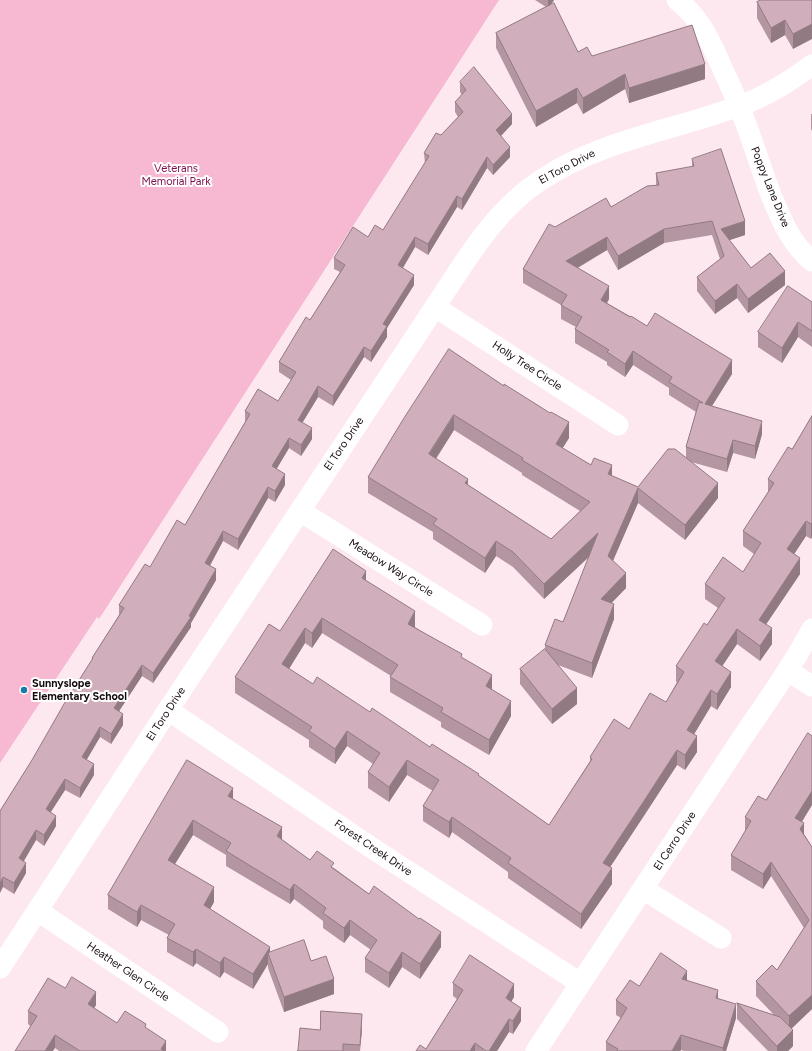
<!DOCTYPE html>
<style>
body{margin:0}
canvas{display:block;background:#fee8f0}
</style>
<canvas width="812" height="1051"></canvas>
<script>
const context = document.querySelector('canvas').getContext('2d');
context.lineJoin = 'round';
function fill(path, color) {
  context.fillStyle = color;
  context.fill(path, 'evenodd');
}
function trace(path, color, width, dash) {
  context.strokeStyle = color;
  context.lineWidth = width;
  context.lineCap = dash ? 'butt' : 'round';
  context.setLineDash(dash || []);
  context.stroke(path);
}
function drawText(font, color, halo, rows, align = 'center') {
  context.font = font + ' Figtree,sans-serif';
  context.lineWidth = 4;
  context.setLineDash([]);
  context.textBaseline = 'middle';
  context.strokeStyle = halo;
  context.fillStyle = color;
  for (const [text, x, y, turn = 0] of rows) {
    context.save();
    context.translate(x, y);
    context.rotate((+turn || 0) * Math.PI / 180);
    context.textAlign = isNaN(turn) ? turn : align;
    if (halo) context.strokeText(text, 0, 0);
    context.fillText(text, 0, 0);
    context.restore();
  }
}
const green = new Path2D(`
 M0,0h499l-400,619 -2,-2 -97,146z`);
const minor = new Path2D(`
 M677,0c23,17 35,44 46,70 6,12 11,24 16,36 12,29 21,60 32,89 10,24 20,49 41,66
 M435,307l183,118
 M300,511l182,114
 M788,671l24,15
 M168,710l204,138 208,135
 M643,889l78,49
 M38,911l180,121
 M0,968l168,-258 267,-403c30,-45 59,-97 106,-127 60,-40 131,-49 198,-74 26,-9 50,-24 73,-41
 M536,1051c63,-97 128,-193 191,-290 28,-44 61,-86 85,-132`);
const wall = new Path2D(`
 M535,0h19l-3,4 27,48 14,4 113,23 -76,24 -4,-14 -42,25 -6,-11 -41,24 -40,-79v-15l50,-26z
 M760,0h52l-19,49 -8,-14 -14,8 -14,-25v-16z
 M460,82l52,42 -11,12 9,21 -17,18 -6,-7 -25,42 -5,-3 -29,48 -13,-8 -12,21 11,17 -27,43v9l-16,25 -7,-5 -31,49 -15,-9 -16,26 10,16 -11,17 -12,-8 -13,21 9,16 -10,17 -7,-4 -30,52 -15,-9 -13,25 6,14 -25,43v4l-38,56 -11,-7 -23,35 4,14 -12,19 -11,-7 -14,23 8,15 -14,23 -15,-8 -14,22 5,14 -12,20 -8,-6 -12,21 2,12 -12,21 -11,-7 -3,-76 32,-51 60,-100v-2l27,-43v-10l66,-80 60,-103v-11l33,-10 13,-21 -12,-8v-10l31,-42 30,-48 -6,-3v-11l34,-21 15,-7 42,-66 -1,-11 34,-36 -3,-5v-10l7,-7 -2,-3z
 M811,114h1v17l-1,-2z
 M692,159l53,76 -16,5 22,28 34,17 -37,28 -11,-15 -22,16 -18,-23v-14l23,-18 -8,-24 -48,8 -46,27 -11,-20 -29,18 31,31 -2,4 125,71 -20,32 50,28 -7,25 -22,-6 -6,19 -36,-10 27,36 -33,42 -47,-37 -25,58 13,27 -15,15 3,16 -22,59 -34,-13 19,39 -25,20 -32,-40v-15l25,-20v-4l18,-23 26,-65 -45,42 -31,-32 -17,-11 -11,17 -52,-34v-7l-65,-39v-16l81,-128 120,89 -7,10 29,17 21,11 26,11 48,-29v-11l10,-35 -27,-17v-7l-36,-23 -8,12 -18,-12v-3l-32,-19v-14l1,-2 -15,-8v-14l-38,-22v-14l32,-42 56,-20 45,-22v-12l36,-6zM454,430l68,43v2l58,36 -29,28 -83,-54 -32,-26z
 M812,302v45l-14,-10 -16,26 -24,-16v-15z
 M812,416l-1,123 -5,-3 -12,18 6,20 -34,50 6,20 -12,17 -23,-17 -15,22 9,21 -14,23 -6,-4 -17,28 3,18 -12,18 -8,-5 -33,51 -34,51 2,17 -31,45 -73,-51v-6l-56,-40 -3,6 -26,-17v-15l10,-15 -26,-16 -18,27 -21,-14v-16l5,-8 -26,-18 -12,18 -26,-17v-7l-74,-47v-16l45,-46 86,-51 49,47 47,31 30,32 19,26 -22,39 -48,-28v-5l-51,-30v-15l1,-1 -69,-43 -10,15 -7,-5 -16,26 24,15 57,28 109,64 70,49 41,-64v-4l76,-55 11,-20h-1v-16l31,-41 11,-17 -13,-9v-15l38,-12 11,-18 -11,-8v-15l25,-39v-13l24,-30z
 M812,736v69l-10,17 2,12 8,13v162l-21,20 2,17 -5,5h-20l-31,-32v-16l37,12 -18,-19v-15l21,-11 27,-42 -33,-52 -8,13 -32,-19v-15l14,-23v-15l21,-17z
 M187,760l95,80 28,20 24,8 107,79 -21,32 -18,-12 -13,21 -24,-16v-14l6,-8 -21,-15 -6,8 -21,-15v-7l-29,-22 -4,5 -64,-38v-11l-33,-20 -18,29 39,38 -4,7 60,43 41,9 23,33 -50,18 -16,-44v-4l-15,25 -29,-17 -4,6 -24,-15 -3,4 -26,-15v-14l2,-3 -28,-15 -4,7 -29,-18v-14z
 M687,980l31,18 18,20 -10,33h-42l-3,-1 -1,1h-74v-9l15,-24 -5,-3v-15l23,-14z
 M453,983l61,14 -3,4 10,20 -8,13 -4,-2 -12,19h-81l10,-2 31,-50 -4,-3z
 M65,988l31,17 -2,3 23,15 29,5 20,23h-107l-4,-3 -27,-24v-13z
 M362,1029l-2,22h-63l23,-21z`);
const shadedWall = new Path2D(`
 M548,0h6l-6,9z
 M785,20v15l-14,8v-15z
 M812,24v15l-19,10v-15z
 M705,64v15l-76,24v-15z
 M625,74v15l-42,25v-16z
 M577,88v15l-41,24v-16z
 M512,114v10l-16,17v-11z
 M510,147v10l-17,18v-10z
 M487,157v11l-25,42v-11z
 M457,196v11l-29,48v-11z
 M745,221v14l-24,8v-14z
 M664,229v14l-46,27v-14z
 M415,237v10l-17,29v-11z
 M607,237v13l-41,24v-13z
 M785,271v14l-37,28v-14z
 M414,275v10l-27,43v9l-16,25v-11l12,-27z
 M737,284v14l-22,16v-13z
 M609,286v13l-8,14v-13z
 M798,322v15l-16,26v-15z
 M364,347v10l-31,49v-10z
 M633,351v14l-8,12v-13z
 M732,360v14l-27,43v-13z
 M318,386v11l-20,33v-10z
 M454,415v15l-25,39v-15z
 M762,421v13l-7,25v-13z
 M569,422v16l-13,21v-15z
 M312,428v11l-11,17v-11z
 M289,438v10l-17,29v-11z
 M733,440v13l-6,19v-13z
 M612,465v16l-4,-7z
 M285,474v11l-10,17v-11z
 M468,479v15l-3,-11z
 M718,483v15l-33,42v-15z
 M268,487v11l-30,52v-11z
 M638,488v15l-30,69v-16z
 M806,521v15l-19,29v-16z
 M812,522v15l-1,2v-15z
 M223,531v10l-18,33v-11z
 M598,533v15l-54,51v-15z
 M496,541v15l-11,17v-15z
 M800,558v16l-41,61v-15z
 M216,569v11l-25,43v4l-38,56v-10l36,-57z
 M366,571v15l-4,-8z
 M626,573v15l-25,26v-15z
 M614,604v15l-22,59v-15z
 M415,611v16l-7,12v-15z
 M322,618v15l-10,15v-15z
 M305,628v15l-23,37v-16z
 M772,628v16l-12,17v-15z
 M737,629v15l-22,33v-16z
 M142,665v11l-28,43v-11z
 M731,672v15l-14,23v-16z
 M492,675v16l-6,-5z
 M577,688v16l-25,20v-15z
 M711,690v16l-24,40v-16z
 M511,701v15l-22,39v-15z
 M123,714v11l-12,19v-10z
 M100,727v10l-18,31v-11z
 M347,731v15l-12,18v-15z
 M697,736v16l-12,18v-15z
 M677,750v15l-74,113v-15z
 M407,760v15l-18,27v-15z
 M94,764v11l-14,23v-10z
 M65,779v11l-19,29v-10z
 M233,788v15l-5,-7z
 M812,791v14l-17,27v-14z
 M56,816v10l-12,20v-11z
 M452,817v15l-3,6v-16z
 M193,820v15l-25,40v-15z
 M804,823v14l-4,-8z
 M282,827v15l-5,-6z
 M36,830v10l-17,29v-11z
 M771,862v14l-8,13v-15z
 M26,863v10l-12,21v-11z
 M612,868v16l-31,45v-15z
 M3,877v10l-3,6v-10z
 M294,884v15l-4,5v-14z
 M214,887v15l-10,18v-15z
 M141,905v15l-4,7v-15z
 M350,920v15l-6,8v-15z
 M441,932v15l-21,32v-15z
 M270,947v11l-2,-5v11l-15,25v-15z
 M196,949v14l-3,4v-15z
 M402,952v15l-13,21v-15z
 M224,957v15l-4,6v-15z
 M687,971v14l-5,-6z
 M334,979v15l-50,18v-15z
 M514,984v13l-8,14v-13z
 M718,990v14l-2,-6z
 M96,992v13l-8,13v-14z
 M812,995v14l-23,22v-15z
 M736,1004v14l-10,33h-3v-3z
 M521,1008v13l-8,13v-13z
 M362,1014v15l-2,22z
 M509,1019v13l-12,19h-8z
 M793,1030v16l-5,5h-11v-5z
 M55,1035v13l-2,3h-8z
 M681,1035v15l-1,1h-8z
 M166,1041v10h-5v-2z
 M475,1043v8h-5z`);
const building = new Path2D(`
 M761,0h51v24l-19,10 -8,-14 -14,8 -14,-26z
 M554,3l24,49 9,-5 5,9 100,-31 13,39 -76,24 -4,-14 -42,24 -6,-10 -41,23 -40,-78z
 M474,67l38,47 -16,16 14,17 -17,18 -6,-8 -25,42 -5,-3 -29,48 -13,-7 -17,28 16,10 -31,49 4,2 -16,25 -7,-4 -31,49 -15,-10 -20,34 14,8 -11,17 -12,-7 -17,28 13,8 -10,17 -7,-4 -30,52 -15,-8 -18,32 11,6 -27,47 2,1 -38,56 -11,-8 -28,43 9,6 -12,20 -11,-7 -18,30 12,7 -14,24 -15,-9 -19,30 10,7 -12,19 -8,-5 -17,28 7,5 -12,20 -11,-6 -3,6v-72l32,-51 32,-56 29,-46h-1l32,-50 -5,-3 26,-41 5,3 27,-47 8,5 65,-111 -5,-3 13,-22 20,12 18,-29 -17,-10 27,-45 4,3 35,-55 -11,-7 19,-31 15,10 7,-12 8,5 46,-74 -5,-3 12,-20 5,2 22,-23 -8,-10 11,-12 -6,-8z
 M721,149l24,72 -24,8 30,39 19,-15 15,18 -37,28 -11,-15 -22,17 -18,-24 27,-21 -12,-35 -48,8 -46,27 -11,-19 -41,24 43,25 -8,14 29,17 1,-1 16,10 8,-13 77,47 -27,44 57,17 -7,25 -22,-6 -6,19 -41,-12 13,-45 4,1 -34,-21 3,-5 -39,-26 -8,13 -18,-12 2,-2 -34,-21 7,-12 -21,-12 6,-10 -44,-26 26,-45 6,3 51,-29 5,9 36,-21 12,-1 -3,-12 38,-7 -2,-7z
 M788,286l24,16v29l-14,-9 -16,26 -24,-16z
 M449,349l55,37v-2l46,29 1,-1 18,10 -13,22 35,21 3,-7 18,7 -4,9 30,13 30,-38h7l43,34 -33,42 -47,-37 -30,68 18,17 -25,26 13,5 -22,59 -47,-18 10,-26 8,3 35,-89 -54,51 -31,-32 -17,-11 -11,17 -52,-34 4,-5 -69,-42 36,-59zM454,415l69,43 -1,2 68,42 -39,37 -86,-56 3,-4 -39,-25z
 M812,416v106l-1,2 -5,-3 -19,28 13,9 -41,62 13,8 -12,18 -23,-17 -22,32 16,11 -14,22 -6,-4 -24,40 10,6 -12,19 -8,-5 -33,51 -41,62 9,5 -31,46 -73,-51 3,-5 -59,-41 -3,5 -26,-16 16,-26 -32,-20 -18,27 -21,-15 12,-19 -33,-22 -12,18 -26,-18 3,-4 -77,-50 34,-53 11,7 53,-82 33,22 -4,7 53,33 -7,13 54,30 -1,3 31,18 -6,11 25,15 -22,39 -48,-28 2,-4 -53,-31 8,-12 -76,-47 -10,15 -7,-5 -23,36 31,20 4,-7 53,35 2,-4 58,39 2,-3 47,30 -1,1 71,50 43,-66 -2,-2 24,-38 15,10 21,-36 16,9 18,-30 -8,-6 28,-43 3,2 18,-27 -20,-14 18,-27 20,15 18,-29 -18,-12 31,-48 -6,-4 20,-32 4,2z
 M545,649l32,39 -25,21 -32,-40z
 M808,733l4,3v55l-17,27 9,5 -4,6 12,18v148l-23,21 -33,-35 16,-16 5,5 32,-50 -38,-58 -8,12 -32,-19 20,-34 -6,-4 13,-21 8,4z
 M187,760l46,28 -5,8 54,31 -5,9 33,24 7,-9 17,12 -3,4 38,27 5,-8 45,33 1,-1 21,14 -21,32 -18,-12 -13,21 -24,-15 12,-18 -27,-20 -6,8 -21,-15 3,-5 -32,-24 -4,6 -64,-39 5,-8 -38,-23 -25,40 46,27 -10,18 66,42 -17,27 -29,-17 -4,6 -24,-14 -3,3 -26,-14 8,-14 -34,-19 -4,7 -29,-17z
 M304,940l7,21 15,-5 8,23 -50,18 -16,-44z
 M661,953l26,18 -5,8 36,11 -2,8 20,6 -13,44 -42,-13 -9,16h-55l1,-2 -12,-7 21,-34 -11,-8 14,-20 9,6z
 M470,955l44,29 -8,14 15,10 -8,13 -4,-2 -20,32h-3l-11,-8 -5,8h-54l4,-6 6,4 37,-59 -10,-7z
 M72,977l24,15 -8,12 29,19 8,-12 21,13 -1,3 21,14 -5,8 3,2h-84l-25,-16 -10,16h-30l22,-35 -9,-5 20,-33 17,10z
 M737,1003l43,14 13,13 -16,16z
 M321,1011l41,3 -2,31 -17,-1v7h-46l1,-1 2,-22 20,2z`);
const markers = [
 [24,690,4,"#147ca6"]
];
const streetNames = [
 ["El Toro Drive",567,167,-28],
 ["Poppy Lane Drive",770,187,68],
 ["Holly Tree Circle",527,366,33],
 ["El Toro Drive",344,444,-56],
 ["Meadow Way Circle",391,568,32],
 ["El Toro Drive",166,714,-57],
 ["El Cerro Drive",675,841,-57],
 ["Forest Creek Drive",373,848,34],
 ["Heather Glen Circle",128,972,34]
];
const parkNames = [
 ["Veterans",176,169],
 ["Memorial Park",176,182]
];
const poiNames = [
 ["Sunnyslope",32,684],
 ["Elementary School",32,697]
];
fill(green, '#f7b9d2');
trace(minor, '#fff', 21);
fill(wall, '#b396a1');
fill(shadedWall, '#927a83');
fill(building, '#d0aebb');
trace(building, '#927a83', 1);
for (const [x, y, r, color] of markers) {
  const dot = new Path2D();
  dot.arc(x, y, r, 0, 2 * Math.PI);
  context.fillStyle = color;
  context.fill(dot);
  trace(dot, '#fff', 1.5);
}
drawText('11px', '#14090d', '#fff', streetNames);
drawText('11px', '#7d0e4d', '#fff', parkNames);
drawText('bold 11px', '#14090d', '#fff', poiNames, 'left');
</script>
